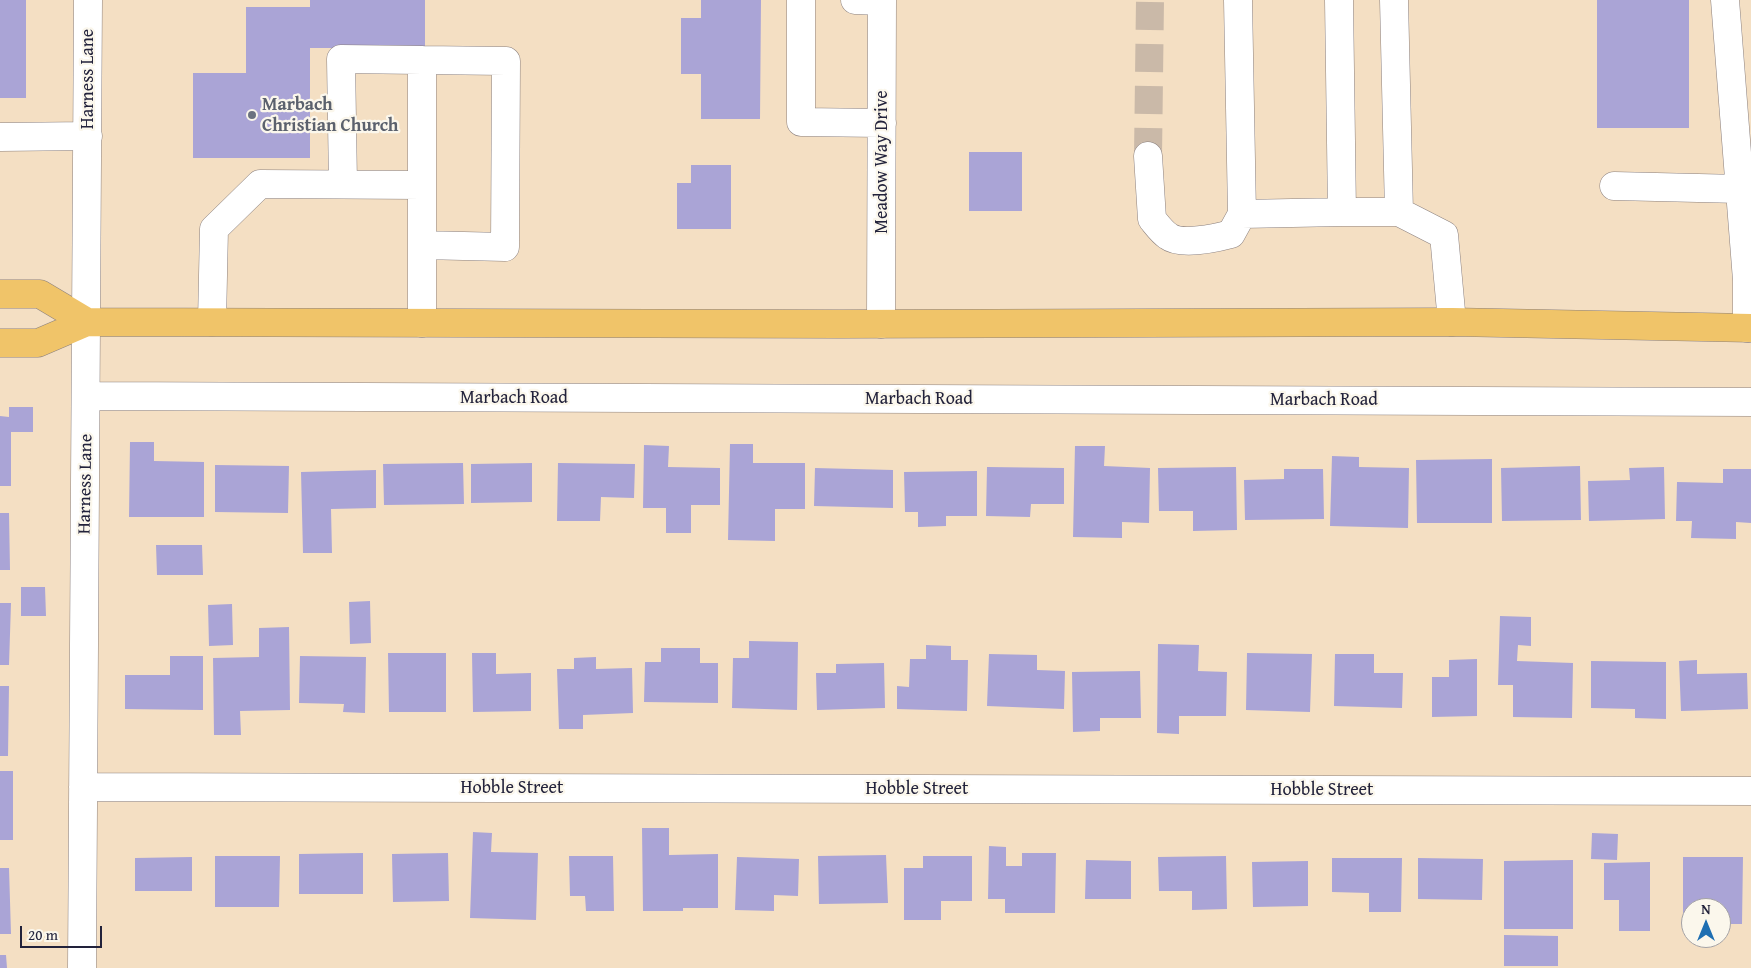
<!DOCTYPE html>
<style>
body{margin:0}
#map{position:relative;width:1751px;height:968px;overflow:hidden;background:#f4dfc3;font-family:"Gentium Book Plus",serif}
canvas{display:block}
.north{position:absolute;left:1681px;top:898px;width:50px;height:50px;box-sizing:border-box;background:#fbf7ec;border:1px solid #a4a2a5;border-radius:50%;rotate:0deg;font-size:14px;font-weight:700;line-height:20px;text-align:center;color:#22223b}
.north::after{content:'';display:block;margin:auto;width:18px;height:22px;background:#1f6fb2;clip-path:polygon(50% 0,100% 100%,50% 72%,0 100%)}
.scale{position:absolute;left:20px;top:926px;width:82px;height:22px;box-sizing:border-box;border:2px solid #22223b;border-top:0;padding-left:6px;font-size:15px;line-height:18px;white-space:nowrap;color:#22223b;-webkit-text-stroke:4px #fbf7ec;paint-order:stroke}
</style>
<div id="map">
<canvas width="1751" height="968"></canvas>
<div class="north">N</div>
<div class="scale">20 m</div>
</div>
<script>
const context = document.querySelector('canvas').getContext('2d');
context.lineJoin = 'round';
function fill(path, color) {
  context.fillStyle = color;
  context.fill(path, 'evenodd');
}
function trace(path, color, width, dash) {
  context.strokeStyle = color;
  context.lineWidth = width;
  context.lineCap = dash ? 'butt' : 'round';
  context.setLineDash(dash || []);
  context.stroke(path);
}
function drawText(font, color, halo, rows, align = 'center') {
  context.font = font + ' "Gentium Book Plus",serif';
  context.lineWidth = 4.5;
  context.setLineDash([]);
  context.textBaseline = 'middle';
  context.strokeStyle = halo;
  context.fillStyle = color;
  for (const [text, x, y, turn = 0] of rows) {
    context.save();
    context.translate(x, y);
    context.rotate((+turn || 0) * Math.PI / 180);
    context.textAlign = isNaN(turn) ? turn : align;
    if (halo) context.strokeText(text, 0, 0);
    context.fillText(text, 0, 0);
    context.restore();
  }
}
const building = new Path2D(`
 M0,0h26v98h-26z
 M310,0h115v48h-115v110h-117v-85h53v-66h64z
 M701,0h60l-1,119h-59v-45h-20v-56h20z
 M1597,0h92v128h-92z
 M969,152h53v59h-53z
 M691,165h40v64h-54v-46h14z
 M9,407h24v25h-22v54h-11v-70l9,1z
 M130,442h24v19l50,1v55h-75z
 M730,444h23v19h52v46h-30v32l-47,-1z
 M644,445l25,1 -1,21 52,1v37h-29v28h-25v-25h-23z
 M1075,446h30l-1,20 46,2 -1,55 -27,-1v16l-49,-1z
 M1332,456l27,1v10l50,1 -1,60 -78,-2z
 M1492,459v64h-75l-1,-63z
 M463,463l1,41 -80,1 -1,-41z
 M532,463v39l-61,1v-39z
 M558,463l77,1 -1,34 -33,-1 -1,24h-43z
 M215,465l74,1 -1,47 -73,-1z
 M1580,466l1,54 -79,1 -1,-53z
 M987,467l77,1v36h-33l-1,13 -44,-1z
 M1236,467l1,63 -44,1v-20h-34l-1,-43z
 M1664,467l1,52 -76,2 -1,-40 42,-1 -1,-12z
 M815,468l78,2v38l-79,-2z
 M1284,469h39l1,50 -79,1 -1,-40 40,-1z
 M1723,469h28v54l-15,-1v17l-45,-1 1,-17h-16l1,-39 46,1z
 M376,470v38l-45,1 1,44h-29l-2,-81z
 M977,471v45h-31v10l-28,1v-15h-13l-1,-40z
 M0,513h9l1,57h-10z
 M156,545h46l1,30h-46z
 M21,587h24l1,29h-25z
 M370,601l1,42 -21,1 -1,-42z
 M0,603h11l-2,62h-9z
 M232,604l1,41 -24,1 -1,-41z
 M1500,616l31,1v29l-13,-1 -1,16 56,2 -1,55 -59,-1v-32h-15z
 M289,627l1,83 -50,1 1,24h-27l-1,-77 46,-1v-29z
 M749,641l49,1 -1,68 -65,-2 1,-50h16z
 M1158,644l41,1 -1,26 29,1 -1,44h-47v18l-22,-1z
 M926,645l25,1v14h17l-1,51 -70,-2v-23l12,1 1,-28h16z
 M661,648h39v15h18v40l-74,-1 1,-40h16z
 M388,653h58v59h-57z
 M472,653h24v21l35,-1v38l-58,1z
 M1247,653l65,1 -2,58 -64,-2z
 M989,654l48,1v15l28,1 -1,38 -77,-3z
 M1335,654h39v19h29l-1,35 -68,-2z
 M170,656h33v54l-78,-1v-34h45z
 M300,656l66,1 -1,56 -22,-1 1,-8 -45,-1z
 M596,657v12l36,-1 1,45 -50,2v14h-24l-2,-60h17v-11z
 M1477,659v57l-45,1v-40h17v-17z
 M1697,660v14l50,-1 1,36 -67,2 -2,-50z
 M1591,661l75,1v57l-31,-1v-9l-44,-1z
 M884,663l1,45 -68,2 -1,-37h20v-9z
 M1140,671l1,47h-41v13l-27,1 -1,-60z
 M0,686h9l-1,70h-8z
 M0,771h13v69h-13z
 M642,828h27v27l49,-1v54h-35v3h-40z
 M473,832l19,1 -1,19 47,1 -2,67 -66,-2z
 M1592,833l26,1 -1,26 -26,-1z
 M989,846l17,1v19h16v-13h34l-1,60h-50v-14h-17z
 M363,853v41h-64v-40z
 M448,853l1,48 -56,1 -1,-48z
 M886,855l2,48 -69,1 -1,-48z
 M215,856h65l-1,51h-64z
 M569,856h44l1,55h-28l-1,-15h-15z
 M923,856h49v45h-31v19h-37v-52h19z
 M1226,856l1,53 -35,1v-19h-33l-1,-34z
 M192,857v34h-57v-33z
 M737,857l62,2 -1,37 -24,-1v16l-39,-1z
 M1683,857h60l-1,67h-21v-16h-30v16h-8z
 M1332,858h70l-1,54h-32v-19l-37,-1z
 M1418,858l65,1 -1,41 -64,-1z
 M1086,860l45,1v38h-46z
 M1573,860v69h-69v-68z
 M1308,861v45l-55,1 -1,-45z
 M1650,862v69h-31v-31h-15v-37z
 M0,868h9l2,66h-11z
 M1504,935l54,1v30h-54z
 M0,955h6l1,13h-7z`);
const minorTunnel = new Path2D(`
 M1148,156l2,-156`);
const minor = new Path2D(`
 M801,0v122l81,1
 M855,0l27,1
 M1339,0l3,212h57l45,23 8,87
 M1394,0l5,212
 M1725,0l22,280v48
 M0,137l88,-1
 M1148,156l4,63c5,6 10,13 16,17 13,10 48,2 63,-2l11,-20 -4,-214
 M343,184l-2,-125 81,1
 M1614,186l126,3
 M1242,214l100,-2
 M422,245l83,2 1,-186 -84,-1v263
 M212,322l2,-93 46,-45 162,1
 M881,324l1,-324
 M87,396l1664,6
 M83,787l1668,4
 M82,968l6,-968`);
const major = new Path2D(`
 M0,294h40l47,28
 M0,343h38l49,-21 752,2 613,-2 299,6`);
const markers = [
 [252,115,5,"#6b7280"]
];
const streetNames = [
 ["Harness Lane",88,79,-90],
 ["Meadow Way Drive",882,162,-90],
 ["Marbach Road",514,398],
 ["Marbach Road",919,399],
 ["Marbach Road",1324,400],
 ["Harness Lane",86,484,-89],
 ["Hobble Street",512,788],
 ["Hobble Street",917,789],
 ["Hobble Street",1322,790]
];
const worshipNames = [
 ["Marbach",262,105],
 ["Christian Church",262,126]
];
fill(building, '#aaa4d6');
trace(minorTunnel, '#cab9a8', 28, [28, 14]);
trace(minor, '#8b807f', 29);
trace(major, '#8b807f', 29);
trace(minor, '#fff', 28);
trace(major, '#f0c469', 28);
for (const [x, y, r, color] of markers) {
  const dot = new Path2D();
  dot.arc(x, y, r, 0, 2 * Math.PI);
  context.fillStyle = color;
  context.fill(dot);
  trace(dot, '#fbf7ec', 2);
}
drawText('18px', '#22223b', '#fbf7ec', streetNames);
drawText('bold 18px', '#5b616d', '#fbf7ec', worshipNames, 'left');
</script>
